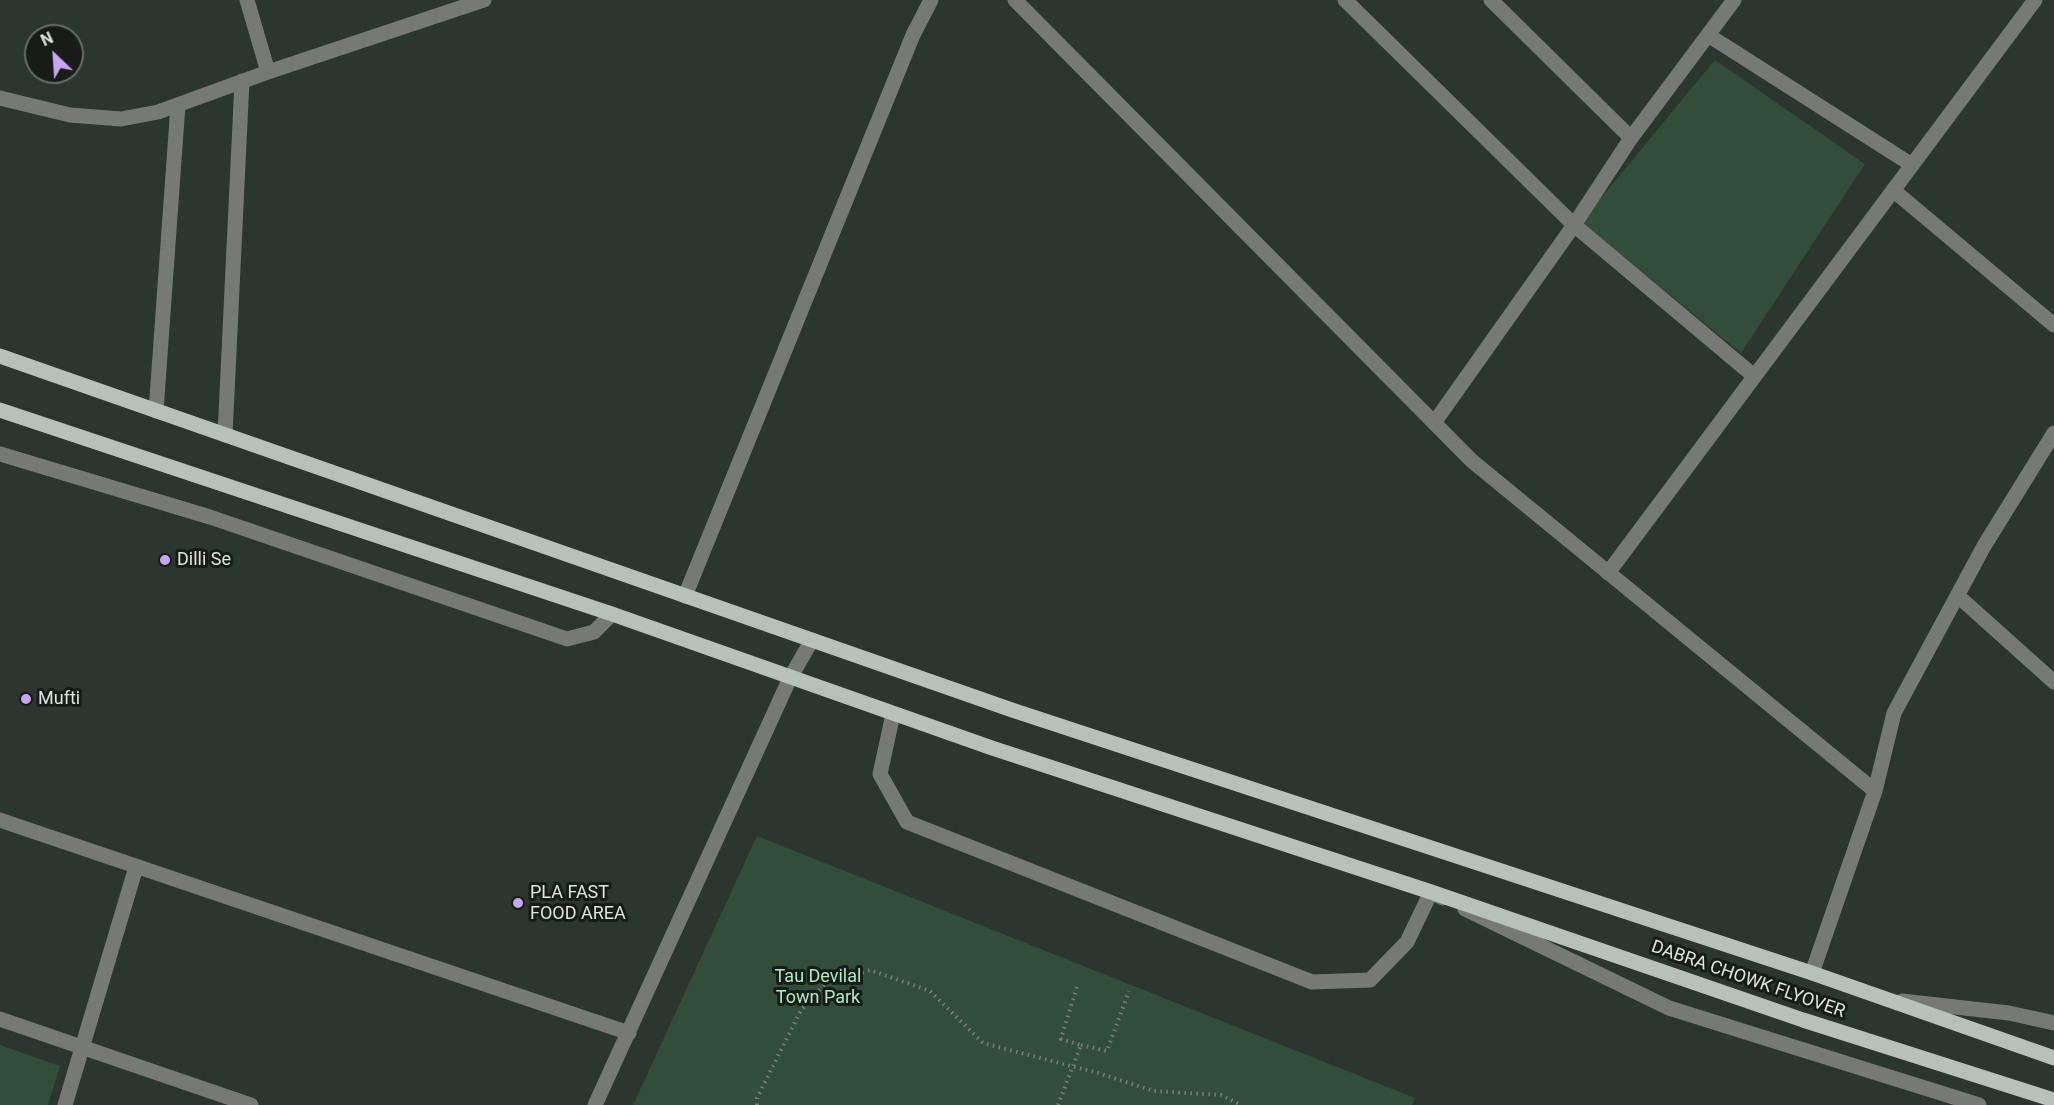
<!DOCTYPE html>
<style>
body{margin:0}
#map{position:relative;width:2054px;height:1105px;overflow:hidden;background:#2b362e;font-family:Roboto,sans-serif}
canvas{display:block}
.north{position:absolute;left:24px;top:24px;width:60px;height:60px;box-sizing:border-box;background:#171c19;border:2px solid #666c68;border-radius:50%;rotate:335deg;font-size:16px;font-weight:700;line-height:24px;text-align:center;color:#dde4df}
.north::after{content:'';display:block;margin:auto;width:21px;height:27px;background:#c6a6f0;clip-path:polygon(50% 0,100% 100%,50% 72%,0 100%)}
</style>
<div id="map">
<canvas width="2054" height="1105"></canvas>
<div class="north">N</div>
</div>
<script>
const context = document.querySelector('canvas').getContext('2d');
context.lineJoin = 'round';
function fill(path, color) {
  context.fillStyle = color;
  context.fill(path, 'evenodd');
}
function trace(path, color, width, dash) {
  context.strokeStyle = color;
  context.lineWidth = width;
  context.lineCap = dash ? 'butt' : 'round';
  context.setLineDash(dash || []);
  context.stroke(path);
}
function drawText(font, color, halo, rows, align = 'center') {
  context.font = font + ' Roboto,sans-serif';
  context.lineWidth = 6;
  context.setLineDash([]);
  context.textBaseline = 'middle';
  context.strokeStyle = halo;
  context.fillStyle = color;
  for (const [text, x, y, turn = 0] of rows) {
    context.save();
    context.translate(x, y);
    context.rotate((+turn || 0) * Math.PI / 180);
    context.textAlign = isNaN(turn) ? turn : align;
    if (halo) context.strokeText(text, 0, 0);
    context.fillText(text, 0, 0);
    context.restore();
  }
}
const green = new Path2D(`
 M1715,60l150,104 -124,189 -160,-131z
 M757,836l658,262 -3,7h-779z
 M0,1045l60,21 -12,39h-48z`);
const path = new Path2D(`
 M1081,1045l26,6 22,-60
 M757,1105v-7l44,-88 25,-27 44,-13 60,21 53,52 115,30 56,18 67,4 20,10
 M1058,1105l23,-60 -20,-6 17,-56`);
const minor = new Path2D(`
 M247,0l21,72
 M1015,0l457,461 403,330
 M1345,0l229,225 -140,198
 M1491,0l140,138
 M1734,0l-103,138 -57,87 180,151
 M1708,35l204,130
 M0,98l70,17 51,4 37,-7 110,-40 216,-72
 M1893,190l161,135
 M156,411l22,-306
 M225,435l17,-354
 M0,454l210,63 357,122 27,-7 18,-18
 M1608,573l427,-573
 M685,596l228,-561 18,-35
 M1958,596l96,86
 M893,714l-13,60 27,48 405,160 58,-2 37,-38 24,-50 12,6
 M0,820l629,213
 M1465,909l204,99 310,97
 M1812,973l63,-182 19,-78 90,-167 70,-113
 M1902,1001l107,12 45,10
 M0,1019l251,86
 M65,1105l71,-238
 M595,1105l195,-427 22,-38`);
const major = new Path2D(`
 M0,356l1012,354 800,263 242,85
 M0,410l612,204 380,134 439,144 372,128 251,80`);
const markers = [
 [165,560,6,"#c6a6f0"],
 [26,699,6,"#c6a6f0"],
 [518,903,6,"#c6a6f0"]
];
const poiNames = [
 ["Dilli Se",177,560],
 ["Mufti",38,699],
 ["PLA FAST",530,893],
 ["FOOD AREA",530,914]
];
const parkNames = [
 ["Tau Devilal",818,977],
 ["Town Park",818,998]
];
const streetNames = [
 ["DABRA CHOWK FLYOVER",1748,980,19]
];
fill(green, '#324d3a');
trace(path, '#767f78', 4, [1.5, 4.5]);
trace(minor, '#757a76', 15);
trace(major, '#b5c1b9', 15);
for (const [x, y, r, color] of markers) {
  const dot = new Path2D();
  dot.arc(x, y, r, 0, 2 * Math.PI);
  context.fillStyle = color;
  context.fill(dot);
  trace(dot, '#171c19', 2);
}
drawText('18px', '#dde4df', '#171c19', poiNames, 'left');
drawText('18px', '#aee9c0', '#171c19', parkNames);
drawText('18px', '#dde4df', '#171c19', streetNames);
</script>
